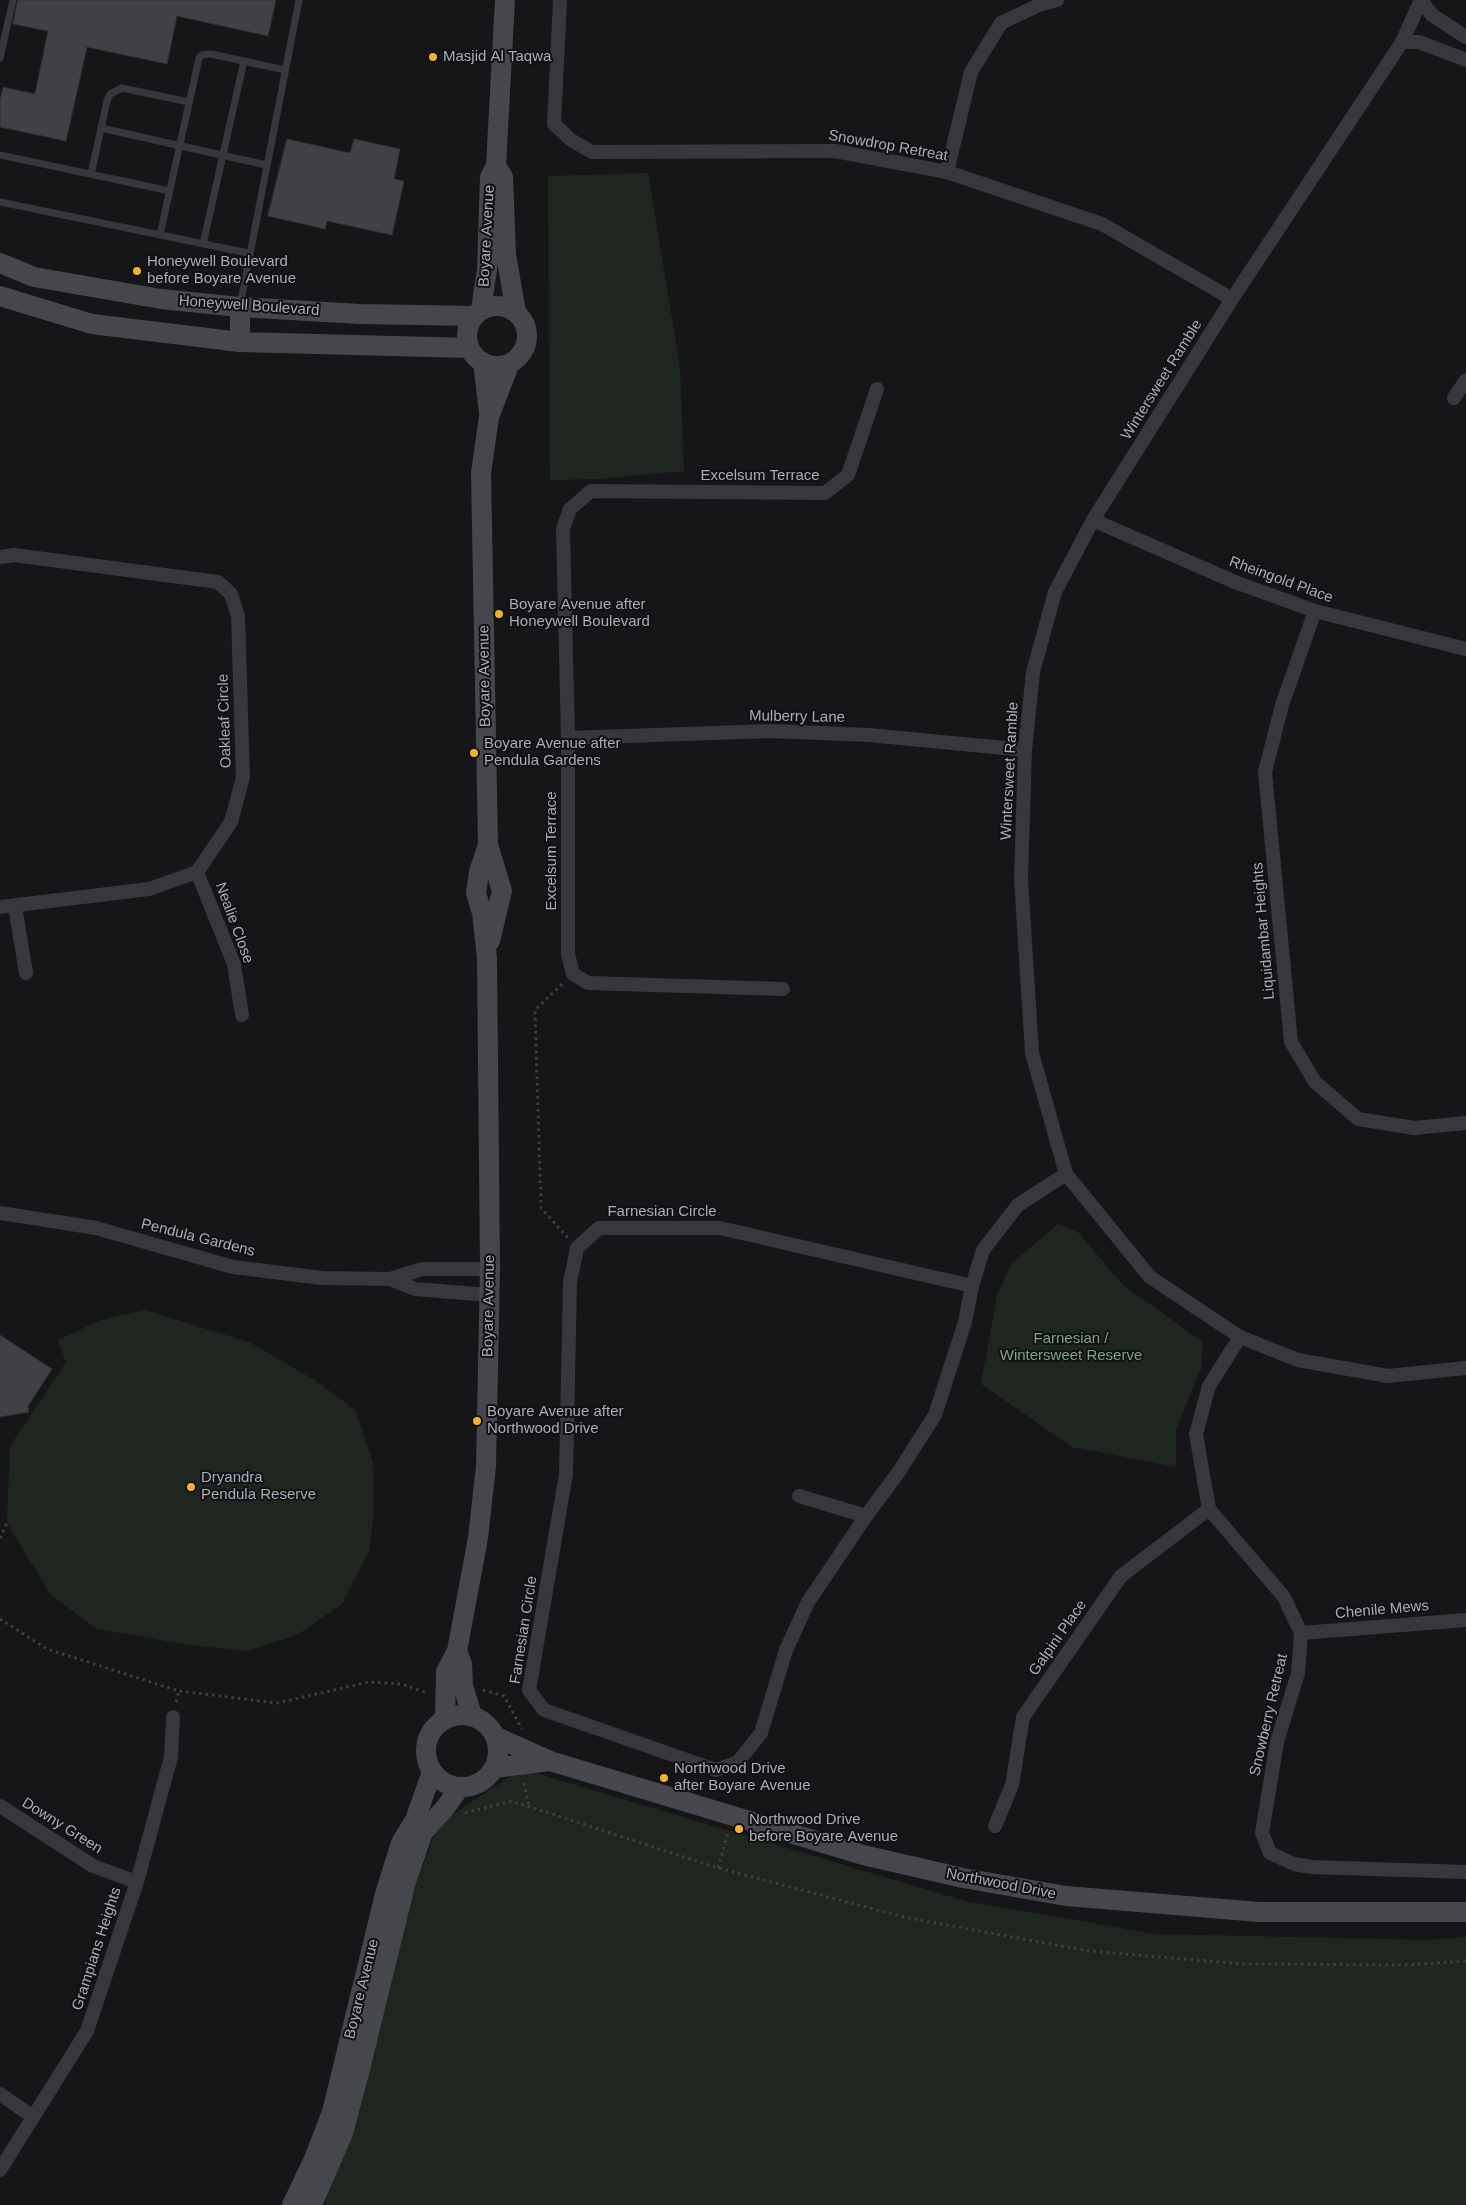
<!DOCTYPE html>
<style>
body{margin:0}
canvas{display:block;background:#161618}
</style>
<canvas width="1466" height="2205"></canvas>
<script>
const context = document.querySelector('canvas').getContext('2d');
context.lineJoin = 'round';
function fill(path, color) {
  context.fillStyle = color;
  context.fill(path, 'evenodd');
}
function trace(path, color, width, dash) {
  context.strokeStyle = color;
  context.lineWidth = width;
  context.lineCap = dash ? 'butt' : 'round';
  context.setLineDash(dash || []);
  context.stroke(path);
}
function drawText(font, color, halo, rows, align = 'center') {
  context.font = font + ' Helvetica,sans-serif';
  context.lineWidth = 4;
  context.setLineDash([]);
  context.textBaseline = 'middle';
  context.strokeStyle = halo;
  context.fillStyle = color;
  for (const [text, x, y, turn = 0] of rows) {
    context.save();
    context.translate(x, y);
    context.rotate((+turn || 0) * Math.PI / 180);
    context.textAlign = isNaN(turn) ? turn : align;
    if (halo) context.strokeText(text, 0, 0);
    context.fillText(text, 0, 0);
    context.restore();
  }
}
const green = new Path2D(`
 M648,173l32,195 4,103 -86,8 -48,1 -2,-304z
 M1058,1224l19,7 46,54 80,57 -2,27 -25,60v38l-104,-20 -91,-63 16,-88 14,-32z
 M146,1310l105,33 65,38 39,29 18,52 1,51 -5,38 -27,53 -45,31 -50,16 -58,-6 -92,-16 -46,-34 -44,-72 3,-77 56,-84 -8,-22 43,-20z
 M522,1769l443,132 190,33 275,6 36,-3v268h-1141l88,-312 25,-69z`);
const building = new Path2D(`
 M18,0h258l-8,36 -91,-20 -10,48 -80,-17 -21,94 -66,-14v-27l3,-13 32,7 13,-63 -35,-7z
 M287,139l63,14 4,-14 46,10 -6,30 10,2 -12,54 -65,-14 -2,8 -57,-13z
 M0,1335l52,34 -24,37 1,6 -29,5z`);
const path = new Path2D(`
 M562,984l-27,26 6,198 27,30
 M0,1538l7,-15
 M0,1619l47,30 132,42 98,12 92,-21 32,2 27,9
 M483,1690l21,6 18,33
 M176,1702l3,-11
 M524,1783l5,23
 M465,1813l47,-12 206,67 190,50 181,33 155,13 163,1 59,-4
 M718,1868l10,-35`);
const lane = new Path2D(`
 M0,58l13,-58
 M101,128l165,37
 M0,155l170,36
 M91,174l16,-73 3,-7 12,-6 67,14
 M0,202l248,51
 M160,235l39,-177 3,-3 9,-1 74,16
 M203,244l41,-183
 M240,306l59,-306`);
const street = new Path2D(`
 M560,0l-6,124 17,16 21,12 243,-1 112,21 155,52 130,75
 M1421,0l-19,42 -170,257 -139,221 -38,72 -22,80 -8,78 -4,129 11,174 34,121 84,103 90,60 58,23 90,16 78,-8
 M1421,0l11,15 34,22
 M1402,42h17l47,18
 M947,172l24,-100 30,-49 38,-18 18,-5
 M1454,398l12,-18
 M1093,520l142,62 80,29 151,38
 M0,557l14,-2 204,27 13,12 7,22 5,161 -12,45 -34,50 -48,17 -149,18
 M1315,611l-33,94 -17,67 26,270 24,40 43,37 56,9 52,-5
 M568,738l203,-7 98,4 156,15
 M197,872l37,92 8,51
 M15,906l11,67
 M783,989l-195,-6 -15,-9 -5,-20v-216l-5,-209 7,-20 21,-18 234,2 23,-18 29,-86
 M0,1213l96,15 137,39 89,11 68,1 32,-10h68
 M390,1279l25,10 74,6
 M972,1286l-252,-58h-121l-22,20 -7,34 -4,192 -37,216 15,20 172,60 22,-8 23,-29 25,-83 22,-48 58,-86 32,-43 37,-58 30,-93 7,-36 11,-36 35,-45 48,-31
 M1240,1337l-31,49 -13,48 13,75 75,88 17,36 -3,40 -21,69 -15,91 8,20 24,11 17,3 155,5
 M799,1496l67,20
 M1301,1633l165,-13
 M0,1806l93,60 44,16
 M995,1826l17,-41 11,-68 98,-141 88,-67
 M0,2094l33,23
 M0,2170l87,-139 50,-149 34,-125 2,-40`);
const secondary = new Path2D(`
 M496,166l7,11 3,78 10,57
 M0,263l34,14 127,22 79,8 120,7 113,2
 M0,296l92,28 148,18 229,6
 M467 336a30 30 0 1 1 60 0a30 30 0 1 1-60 0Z
 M240,307v35
 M481,309l6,-39 3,-93 6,-11 9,-166
 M483,362l6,50
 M490,941l12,-50 -14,-46 -7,-372 8,-56 20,-52
 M457,1651l5,13 1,22 9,29
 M426 1751a36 36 0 1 1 72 0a36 36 0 1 1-72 0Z
 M445,1719l1,-47 11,-21 21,-113 8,-72 4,-197 -3,-311 -5,-45 -6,-20 3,-21 9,-27
 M496,1737l54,24 313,94 100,23 103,18 193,16h207
 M494,1768l56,-7
 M292,2205l22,-46 18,-47 53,-218 16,-51 14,-23 17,-48
 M312,2205l31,-72 17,-64 45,-184 18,-53 22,-24 15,-21`);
const markers = [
 [433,57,5,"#f2b134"],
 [137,271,5,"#f2b134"],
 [499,614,5,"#f2b134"],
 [474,753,5,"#f2b134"],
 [477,1421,5,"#f2b134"],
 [191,1487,5,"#f2b134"],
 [664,1778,5,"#f2b134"],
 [739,1829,5,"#f2b134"]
];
const poiNames = [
 ["Masjid Al Taqwa",443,57],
 ["Honeywell Boulevard",147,262],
 ["before Boyare Avenue",147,279],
 ["Boyare Avenue after",509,605],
 ["Honeywell Boulevard",509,622],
 ["Boyare Avenue after",484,744],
 ["Pendula Gardens",484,761],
 ["Boyare Avenue after",487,1412],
 ["Northwood Drive",487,1429],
 ["Dryandra",201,1478],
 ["Pendula Reserve",201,1495],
 ["Northwood Drive",674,1769],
 ["after Boyare Avenue",674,1786],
 ["Northwood Drive",749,1820],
 ["before Boyare Avenue",749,1837]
];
const streetNames = [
 ["Snowdrop Retreat",888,146,10],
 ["Boyare Avenue",487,236,-87],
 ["Honeywell Boulevard",249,306,4],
 ["Wintersweet Ramble",1162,380,-58],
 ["Excelsum Terrace",760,476],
 ["Rheingold Place",1281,580,20],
 ["Boyare Avenue",485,676,-91],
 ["Mulberry Lane",797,717,1],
 ["Oakleaf Circle",225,721,-92],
 ["Wintersweet Ramble",1010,771,-87],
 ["Excelsum Terrace",552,851,-90],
 ["Nealie Close",234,923,70],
 ["Liquidambar Heights",1264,931,-95],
 ["Farnesian Circle",662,1212],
 ["Pendula Gardens",198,1238,14],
 ["Boyare Avenue",489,1306,-89],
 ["Chenile Mews",1382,1610,-5],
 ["Farnesian Circle",524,1630,-81],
 ["Galpini Place",1058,1638,-55],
 ["Snowberry Retreat",1269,1715,-77],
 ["Downy Green",62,1826,32],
 ["Northwood Drive",1001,1884,11],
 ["Grampians Heights",97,1949,-72],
 ["Boyare Avenue",362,1989,-76]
];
const parkNames = [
 ["Farnesian /",1071,1339],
 ["Wintersweet Reserve",1071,1356]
];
fill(green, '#1e261f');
fill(building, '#404145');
trace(building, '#303034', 1);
trace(path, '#3d3f44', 3, [2.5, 4]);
trace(lane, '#37383d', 7);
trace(street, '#37383d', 14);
trace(secondary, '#45474d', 20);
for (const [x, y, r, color] of markers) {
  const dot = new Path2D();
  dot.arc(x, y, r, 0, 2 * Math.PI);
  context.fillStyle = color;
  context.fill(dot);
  trace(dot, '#111113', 2);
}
drawText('15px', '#a8adb8', '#111113', poiNames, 'left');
drawText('15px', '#a8adb8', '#111113', streetNames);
drawText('15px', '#7fa381', '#111113', parkNames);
</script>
